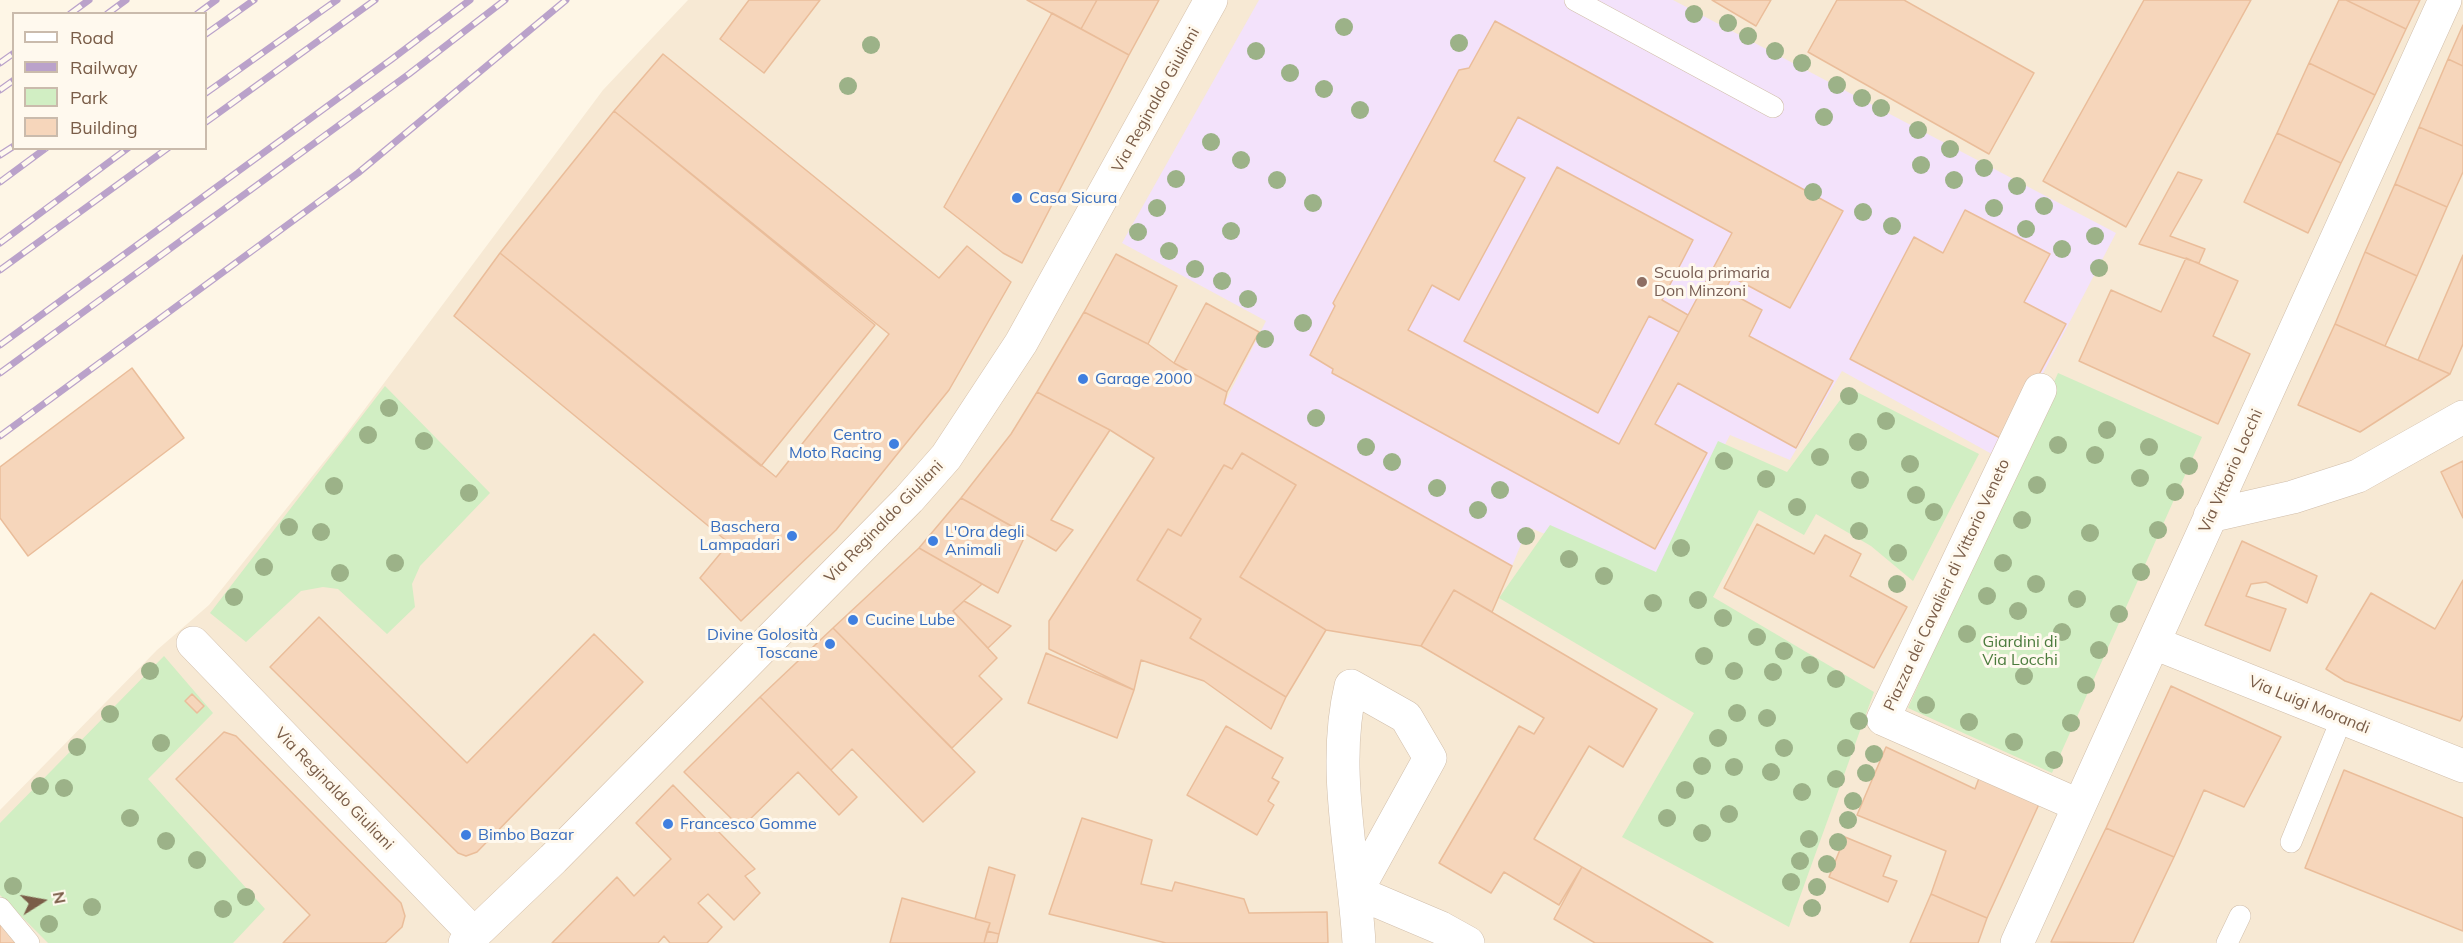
<!DOCTYPE html>
<meta charset="utf-8">
<style>
body{margin:0}
#map{position:relative;width:2463px;height:943px;overflow:hidden;background:#fef6e6;font-family:Mulish,sans-serif}
canvas{display:block}
.legend{position:absolute;left:12px;top:12px;width:195px;height:138px;box-sizing:border-box;background:#fff9ee;border:2px solid #cabbac;margin:0;padding:8px 10px;list-style:none;font-size:18px;color:#7a5d48}
.legend li{display:flex;align-items:center;gap:12px;height:30px}
.legend b{width:30px;border:2px solid #cabbac}
.north{position:absolute;left:12px;top:871px;width:60px;height:60px;-webkit-text-stroke:4px #fff9ee;paint-order:stroke;rotate:79deg;font-size:16px;font-weight:700;line-height:24px;text-align:center;color:#7a5d48}
.north::after{content:'';display:block;margin:auto;width:21px;height:27px;background:#7a5d48;clip-path:polygon(50% 0,100% 100%,50% 72%,0 100%)}
</style>
<div id="map">
<canvas width="2463" height="943"></canvas>
<ul class="legend">
<li><b style="height:8px;background:#fff"></b>Road</li>
<li><b style="height:8px;background:#baa2ca"></b>Railway</li>
<li><b style="height:16px;background:#d1eec3"></b>Park</li>
<li><b style="height:16px;background:#f6d6bb"></b>Building</li>
</ul>
<div class="north">N</div>
</div>
<script>
const context = document.querySelector('canvas').getContext('2d');
context.lineJoin = 'round';
function fill(path, color) {
  context.fillStyle = color;
  context.fill(path, 'evenodd');
}
function trace(path, color, width, dash) {
  context.strokeStyle = color;
  context.lineWidth = width;
  context.lineCap = dash ? 'butt' : 'round';
  context.setLineDash(dash || []);
  context.stroke(path);
}
function drawText(font, color, halo, rows, align = 'center') {
  context.font = font + ' Mulish,sans-serif';
  context.lineWidth = 6;
  context.setLineDash([]);
  context.textBaseline = 'middle';
  context.strokeStyle = halo;
  context.fillStyle = color;
  for (const [text, x, y, turn = 0] of rows) {
    context.save();
    context.translate(x, y);
    context.rotate((+turn || 0) * Math.PI / 180);
    context.textAlign = isNaN(turn) ? turn : align;
    if (halo) context.strokeText(text, 0, 0);
    context.fillText(text, 0, 0);
    context.restore();
  }
}
const residential = new Path2D(`
 M688,0h1775v943h-2463v-133l157,-160 52,-45 134,-167 260,-348z`);
const education = new Path2D(`
 M1259,0h414l443,233 -117,225 -157,-87 -52,89 -60,-25 -75,144 -127,-52 -16,39 -288,-162 42,-83 -144,-78z`);
const green = new Path2D(`
 M2058,373l144,64 -150,336 -144,-65z
 M385,386l105,107 -70,73 -8,18 3,23 -28,27 -49,-45 -15,-2 -22,4 -55,51 -36,-29z
 M1849,388l130,66 -66,127 -42,-35 -55,-32 -12,21 -45,-25 -46,87 161,95 -85,235 -167,-90 72,-124 -195,-115 51,-73 106,47 62,-131 69,31z
 M164,656l49,57 -65,66 117,130 -32,34h-185l-48,-48v-72z`);
const building = new Path2D(`
 M749,0h71l-56,73 -44,-34z
 M1027,0h70l-16,29z
 M1097,0h62l-30,55 -48,-26z
 M1712,0h59l-15,26z
 M1837,0h67l130,73 -45,81 -181,-102z
 M2144,0h107l-125,227 -83,-46z
 M2339,0h7l60,29 -31,66 -66,-32z
 M2346,0h74l-14,29z
 M1052,13l77,42 -107,208 -19,-10 -59,-46z
 M1495,21l348,190 -53,97 -58,-31 -7,13 37,20 -13,26 84,45 -37,67 -118,-65 -23,41 52,29 -52,96 -323,-176 1,-4 -23,-14 25,-49 -2,-3 126,-233 10,-2zM1518,117l214,116 -113,211 -211,-114 24,-45 27,15 66,-122 -31,-17z
 M2463,25v41l-15,-7z
 M663,54l276,224 28,-32 44,36 -62,108 -113,140 -95,91 -41,-43 29,-35 -275,-227 46,-63 276,224 113,-143 -275,-223z
 M2448,59l15,7v80l-44,-19z
 M2309,63l66,32 -34,68 -64,-30z
 M614,111l261,214 -114,141 -261,-213z
 M2419,127l44,19v26l-16,35 -52,-23z
 M2277,133l64,30 -33,70 -64,-31z
 M1557,167l136,73 -31,60 26,15 -9,17 -30,-16 -51,97 -134,-72z
 M2178,172l24,8 -32,56 35,13 -6,14 -60,-19z
 M2395,184l52,23 -30,69 -52,-24z
 M1965,210l85,44 -26,48 42,22 -62,116 -154,-81 64,-122 29,16z
 M2365,252l52,24 -32,70 -50,-22z
 M1116,254l61,32 -29,58 -64,-32z
 M2463,255v89l-13,30 -32,-14z
 M2186,258l52,23 -25,55 37,18 -32,70 -139,-63 32,-71 50,22z
 M1206,303l53,29 -32,60 -53,-29z
 M1084,312l64,32 26,19 53,29 -3,12 288,162 -20,46 -38,-22 -33,56 -95,-16 -86,-53 56,-92 -54,-32 -10,16 -8,-4 -43,71 -13,-7 -31,51 64,39 -11,19 96,59 -15,32 -67,-48 -63,-21 -7,30 -85,-41v-28l105,-163 -44,-28 -73,-38z
 M2335,324l50,22 65,28 -90,58 -62,-27z
 M132,368l52,70 -156,118 -28,-38v-51z
 M1037,392l73,38 -59,90 22,10 -17,21 -95,-53 50,-64z
 M1242,453l54,32 -56,92 86,53 -40,67 -96,-59 11,-19 -64,-39 31,-51 13,7 43,-71 8,4z
 M2463,461v57l-22,-46z
 M961,498l65,36 -28,59 -79,-45z
 M1757,524l57,30 11,-19 36,19 -11,22 57,31 -33,61 -150,-80z
 M2242,541l75,35 -10,27 -41,-21 -15,2 -5,12 40,13 -16,42 -65,-26z
 M919,548l63,36 -29,27 44,47 -18,18 23,23 -50,49 -119,-120z
 M2463,580v135l-3,6 -115,-40 -19,-12 45,-76 64,36z
 M1454,590l203,119 -34,58 -34,-21 -55,93 48,28 -23,38 -55,-33 -13,21 -52,-30 80,-137 15,8 10,-16 -123,-72z
 M964,601l47,25 -23,22 -35,-37z
 M319,617l148,146 127,-129 49,48 -166,170 -11,4 -8,-3 -188,-186z
 M833,628l142,144 -52,50 -71,-73 -21,21 -71,-73z
 M1046,653l88,37 -17,48 -89,-35z
 M2171,686l110,51 -37,70 -40,-17 -30,67 -68,-29z
 M192,694l12,12 -7,7 -12,-12z
 M760,697l97,100 -18,18 -41,-43 -57,56 -57,-56z
 M1226,726l57,32 -11,20 7,4 -11,19 6,4 -17,30 -70,-40z
 M224,732l12,4 165,167 4,13 -3,11 -17,16h-102l27,-28 -134,-136z
 M1886,747l89,42 4,-11 61,24 -53,116 -56,-24 15,-43 -89,-36z
 M2344,770l119,48v113l-158,-63z
 M673,785l82,84 -10,7 15,17 -26,27 -26,-26 -10,9 24,24 -15,16h-37l-6,-7 -6,7h-106l65,-66 17,19 37,-37 -35,-36z
 M1082,818l70,22 -11,44 31,7 3,-9 69,17 5,14 78,-1 1,31h-162l-117,-29z
 M2106,828l68,29 -41,86 -82,-1z
 M1845,837l46,19 -8,20 14,5 -9,21 -59,-25z
 M989,867l26,8 -16,59 -12,-3 3,-8 -15,-4z
 M1582,867l131,76h-118l-41,-24z
 M1931,894l56,24 -9,25h-68z
 M902,898l88,25 -6,20h-94z
 M0,919l20,24h-20z
 M987,931l12,3 -2,9h-13z`);
const service = new Path2D(`
 M1575,0l198,107
 M2291,842l51,-124
 M0,908l29,35
 M2227,943l13,-27`);
const minor = new Path2D(`
 M2040,390l-157,329 195,86
 M2210,516l83,-19 65,-21 105,-59
 M193,643l281,291
 M2154,643l309,123
 M1356,892l74,-134 -24,-41 -55,-31c-20,83 3,172 8,257
 M1356,892l85,36 27,15
 M2017,943l428,-943`);
const secondary = new Path2D(`
 M465,943l88,-84 356,-360 37,-42 75,-114 190,-343`);
const rail = new Path2D(`
 M70,14l19,-14
 M107,14l19,-14
 M197,14l19,-14
 M206,34l48,-34
 M0,63l14,-10
 M0,90l14,-10
 M206,93l131,-93
 M206,122l169,-122
 M0,155l14,-9
 M0,182l46,-34
 M0,243l128,-95
 M0,270l168,-122
 M0,345l392,-286 78,-59
 M0,373l409,-299 96,-74
 M0,436l358,-263 208,-173`);
const trees = [
 [1694,14],
 [1728,23],
 [1344,27],
 [1748,36],
 [1459,43],
 [871,45],
 [1256,51],
 [1775,51],
 [1802,63],
 [1290,73],
 [1837,85],
 [848,86],
 [1324,89],
 [1862,98],
 [1881,108],
 [1360,110],
 [1824,117],
 [1918,130],
 [1211,142],
 [1950,149],
 [1241,160],
 [1921,165],
 [1984,168],
 [1176,179],
 [1277,180],
 [1954,180],
 [2017,186],
 [1813,192],
 [1313,203],
 [2044,206],
 [1157,208],
 [1994,208],
 [1863,212],
 [1892,226],
 [2026,229],
 [1231,231],
 [1138,232],
 [2095,236],
 [2062,249],
 [1169,251],
 [2099,268],
 [1195,269],
 [1222,281],
 [1248,299],
 [1303,323],
 [1265,339],
 [1849,396],
 [389,408],
 [1316,418],
 [1886,421],
 [2107,430],
 [368,435],
 [424,441],
 [1858,442],
 [2058,445],
 [1366,447],
 [2149,447],
 [2095,455],
 [1820,457],
 [1724,461],
 [1392,462],
 [1910,464],
 [2189,466],
 [2140,478],
 [1766,479],
 [1860,480],
 [2037,485],
 [334,486],
 [1437,488],
 [1500,490],
 [2175,492],
 [469,493],
 [1916,495],
 [1797,507],
 [1478,510],
 [1934,512],
 [2022,520],
 [289,527],
 [2158,530],
 [1859,531],
 [321,532],
 [2090,533],
 [1526,536],
 [1681,548],
 [1898,553],
 [1569,559],
 [395,563],
 [2003,563],
 [264,567],
 [2141,572],
 [340,573],
 [1604,576],
 [1897,584],
 [2036,584],
 [1987,596],
 [234,597],
 [2077,599],
 [1698,600],
 [1653,603],
 [2018,611],
 [2119,614],
 [1723,618],
 [2062,632],
 [1967,634],
 [1757,637],
 [2099,650],
 [1784,651],
 [1704,656],
 [1810,665],
 [150,671],
 [1734,671],
 [1773,672],
 [2024,676],
 [1836,679],
 [2086,685],
 [1926,705],
 [1737,713],
 [110,714],
 [1767,718],
 [1859,721],
 [1969,722],
 [2071,723],
 [1718,738],
 [2014,742],
 [161,743],
 [77,747],
 [1784,748],
 [1846,748],
 [1874,754],
 [2054,760],
 [1702,766],
 [1734,767],
 [1771,772],
 [1866,773],
 [1836,779],
 [40,786],
 [64,788],
 [1685,790],
 [1802,792],
 [1853,801],
 [1729,814],
 [130,818],
 [1667,818],
 [1848,820],
 [1702,833],
 [1809,839],
 [166,841],
 [1838,842],
 [197,860],
 [1800,861],
 [1827,864],
 [1791,882],
 [13,886],
 [1817,887],
 [246,897],
 [92,907],
 [1812,908],
 [223,909],
 [49,924]
];
const markers = [
 [1017,198,6,"#3f7fe0"],
 [1642,282,6,"#8d6e63"],
 [1083,379,6,"#3f7fe0"],
 [894,444,6,"#3f7fe0"],
 [792,536,6,"#3f7fe0"],
 [933,541,6,"#3f7fe0"],
 [853,620,6,"#3f7fe0"],
 [830,644,6,"#3f7fe0"],
 [668,824,6,"#3f7fe0"],
 [466,835,6,"#3f7fe0"]
];
const streetNames = [
 ["Via Reginaldo Giuliani",1156,100,-61],
 ["Via Vittorio Locchi",2231,471,-66],
 ["Via Reginaldo Giuliani",884,522,-46],
 ["Piazza dei Cavalieri di Vittorio Veneto",1947,585,-65],
 ["Via Luigi Morandi",2309,705,22],
 ["Via Reginaldo Giuliani",334,789,46]
];
const shopNames = [
 ["Casa Sicura",1029,198],
 ["Garage 2000",1095,379],
 ["Centro",882,435,"right"],
 ["Moto Racing",882,453,"right"],
 ["Baschera",780,527,"right"],
 ["Lampadari",780,545,"right"],
 ["L'Ora degli",945,532],
 ["Animali",945,550],
 ["Cucine Lube",865,620],
 ["Divine Golosità",818,635,"right"],
 ["Toscane",818,653,"right"],
 ["Francesco Gomme",680,824],
 ["Bimbo Bazar",478,835]
];
const educationNames = [
 ["Scuola primaria",1654,273],
 ["Don Minzoni",1654,291]
];
const parkNames = [
 ["Giardini di",2020,642],
 ["Via Locchi",2020,660]
];
fill(residential, '#f7e9d4');
fill(education, '#f3e2fb');
fill(green, '#d1eec3');
fill(building, '#f6d6bb');
trace(building, '#eabd9a', 1.5);
trace(service, '#d1beaa', 22);
trace(minor, '#d1beaa', 34);
trace(secondary, '#d7c1aa', 34);
trace(service, '#fff', 21);
trace(minor, '#fff', 33);
trace(secondary, '#fff', 33);
trace(rail, '#baa2ca', 7);
trace(rail, '#fff9ee', 4.5, [14]);
context.fillStyle = '#9cb288';
for (const [x, y] of trees) {
  context.beginPath();
  context.arc(x, y, 9, 0, 2 * Math.PI);
  context.fill();
}
for (const [x, y, r, color] of markers) {
  const dot = new Path2D();
  dot.arc(x, y, r, 0, 2 * Math.PI);
  context.fillStyle = color;
  context.fill(dot);
  trace(dot, '#fff9ee', 2);
}
drawText('16px', '#7a5d48', '#fff9ee', streetNames);
drawText('16px', '#366cbe', '#fff9ee', shopNames, 'left');
drawText('16px', '#785e54', '#fff9ee', educationNames, 'left');
drawText('16px', '#4b7b3c', '#fff9ee', parkNames);
</script>
